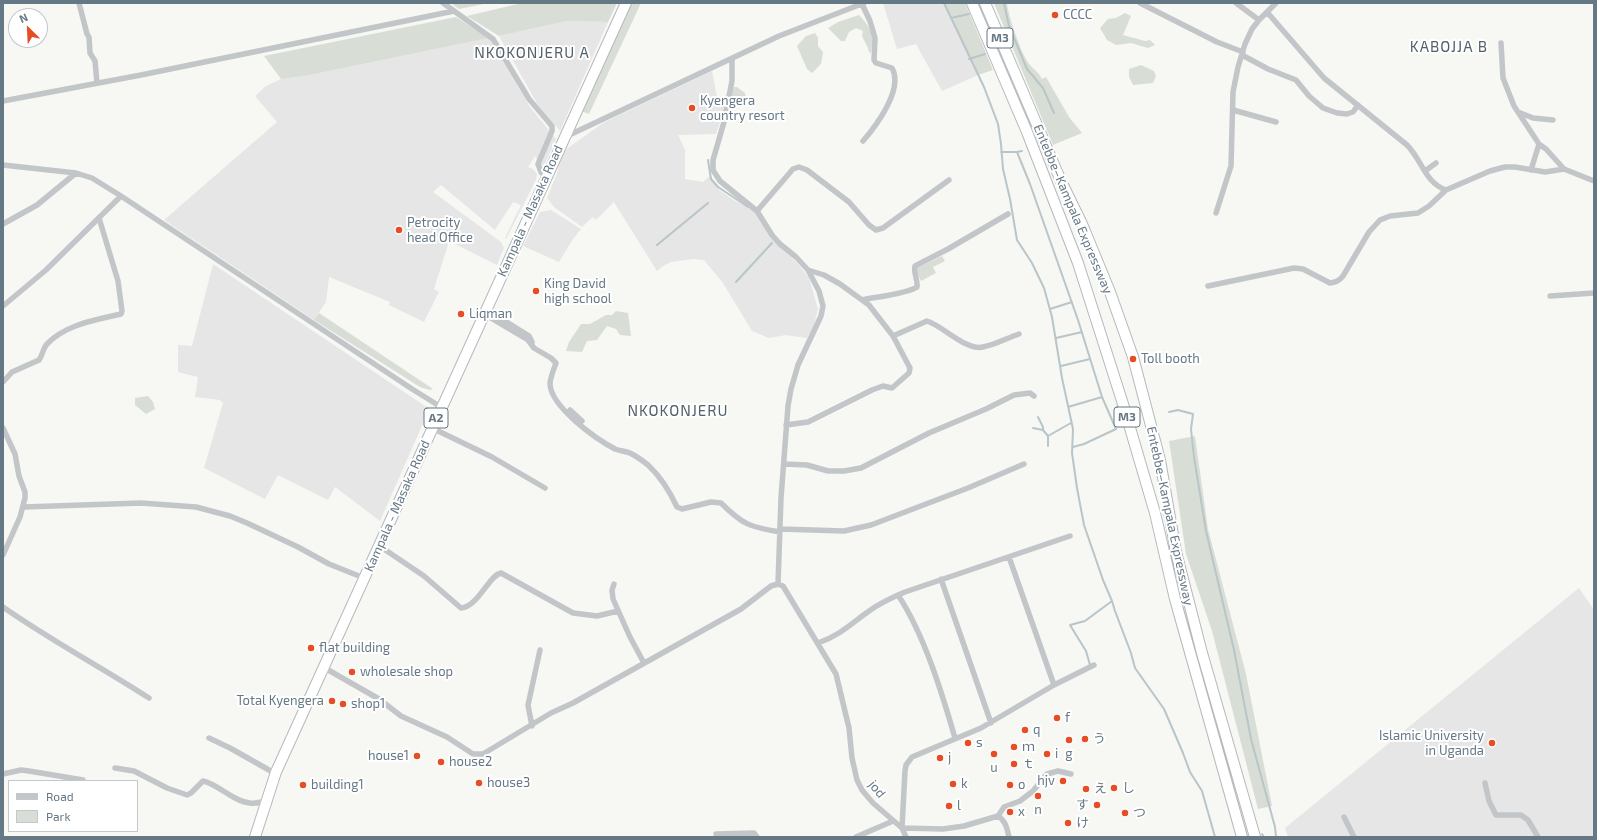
<!DOCTYPE html>
<meta charset="utf-8">
<style>
body{margin:0}
#map{position:relative;width:1597px;height:840px;overflow:hidden;background:#f7f7f4;font-family:"Exo 2",sans-serif}
canvas{display:block}
.frame{position:absolute;inset:0;border:4px solid #657885;pointer-events:none}
.legend{position:absolute;left:8px;top:780px;width:130px;height:52px;box-sizing:border-box;background:#fff;border:1px solid #c1c9ce;margin:0;padding:5px 7px;list-style:none;font-size:12px;color:#657885}
.legend li{display:flex;align-items:center;gap:8px;height:20px}
.legend b{width:20px;border:1px solid #c1c9ce}
.north{position:absolute;left:8px;top:8px;width:40px;height:40px;box-sizing:border-box;background:#fff;border:1px solid #c1c9ce;border-radius:50%;rotate:336deg;font-size:11px;font-weight:700;line-height:16px;text-align:center;color:#657885}
.north::after{content:'';display:block;margin:auto;width:14px;height:18px;background:#e64d25;clip-path:polygon(50% 0,100% 100%,50% 72%,0 100%)}
</style>
<div id="map">
<canvas width="1597" height="840"></canvas>
<div class="frame"></div>
<ul class="legend">
<li><b style="height:5px;background:#c2c6c9"></b>Road</li>
<li><b style="height:11px;background:#d8ded5"></b>Park</li>
</ul>
<div class="north">N</div>
</div>
<script>
const context = document.querySelector('canvas').getContext('2d');
context.lineJoin = 'round';
function fill(path, color) {
  context.fillStyle = color;
  context.fill(path, 'evenodd');
}
function trace(path, color, width, dash) {
  context.strokeStyle = color;
  context.lineWidth = width;
  context.lineCap = dash ? 'butt' : 'round';
  context.setLineDash(dash || []);
  context.stroke(path);
}
function drawText(font, color, halo, rows, align = 'center') {
  context.font = font + ' "Exo 2","Noto Sans SC","Noto Sans JP",sans-serif';
  context.lineWidth = 4;
  context.setLineDash([]);
  context.textBaseline = 'middle';
  context.strokeStyle = halo;
  context.fillStyle = color;
  for (const [text, x, y, turn = 0] of rows) {
    context.save();
    context.translate(x, y);
    context.rotate((+turn || 0) * Math.PI / 180);
    context.textAlign = isNaN(turn) ? turn : align;
    if (halo) context.strokeText(text, 0, 0);
    context.fillText(text, 0, 0);
    context.restore();
  }
}
const built = new Path2D(`
 M883,3h61l34,72 -36,16 -26,-47 -19,5z
 M567,21l41,1 -48,109 -22,-26 -39,-69z
 M489,38l41,69 26,32 -13,29 -8,-12 -7,11 5,2 4,5 -1,6 -30,59 -1,-1 16,-33 -8,-3 -18,28 -54,-45 -8,7 68,50 3,6 -7,17 -48,-24 -15,48 5,3 -15,30 -35,-17 1,-3 -61,-25 -3,25 -12,18 -150,-100 113,-98 -22,-26 11,-10 15,-7 24,-3z
 M712,71l6,31 8,3 -10,29 -38,1 7,15v29l18,3 7,-6 9,14 16,11 18,9 23,33 21,20 12,15 9,31 -4,16 -7,13 -21,-3 -17,3 -17,-7 -29,-48 -19,-23 -11,-1 -22,3 -8,4 -6,5 -43,-69 -18,18 -3,-3 -11,10 -28,-20 -7,-9 11,-27 1,-13 9,-10 35,-25z
 M551,210l30,19 -8,10 -14,23 -36,-16 17,-34z
 M213,264l215,144v4l-48,109 -45,-34 -7,13 -50,-25 -13,24 -61,-31 19,-65 -3,-3 -25,-3 3,-20 -20,-5v-27l14,1z
 M1579,588l15,22v227h-306l-3,-9z`);
const green = new Path2D(`
 M451,3h38l-30,6z
 M522,3h95l-9,19 -41,-1 -68,15 -32,-20z
 M631,3h10l-52,111 -8,-3z
 M944,3h21l28,67 -15,5z
 M994,3h13c1,12 15,54 23,62 5,6 8,6 12,14l4,-2 23,40 13,16 -29,12z
 M1125,13l6,3 -8,19 22,6 5,-1 5,5 -7,3 -17,-5 -15,2 -9,-5 -7,-12 8,-9 8,-1z
 M859,15c13,14 15,19 12,38l-2,-1 -1,-4 -6,-12 1,-5 -7,-3 -7,4 -4,9h-4l-13,-13 10,-6z
 M456,17l33,21 -184,38 -24,3 -17,-23z
 M815,33l3,5v8l5,6 -2,12 -9,9 -5,-4 -10,-23 9,-10z
 M1141,65l13,6 2,5 -3,7 -20,2 -4,-8v-8z
 M734,87h3l8,6 1,4 -5,3 -9,-2 -1,-4z
 M942,256l3,5 -12,6 3,6 -15,8 -6,-12z
 M616,311l12,2 3,23 -11,-1 -4,-6 -9,-3 -10,14 -10,1 -5,11 -16,-1 3,-9 12,-18h9l16,-9h6z
 M319,313l114,76 -3,1 -10,-3 -106,-67z
 M148,396l5,6 2,7 -9,5 -11,-9v-7z
 M1195,436l13,93 38,145 26,132 -14,3 -46,-178 -26,-77 -17,-113z`);
const stream = new Path2D(`
 M944,3l40,84 14,37 3,20 2,25 7,30 7,41 15,23 12,25 8,29 10,61 11,51 -1,24 5,35 7,37 19,55 9,21 3,10 16,42 4,15 29,41 19,44 7,19 12,19 13,46
 M1004,3l5,23 18,43 16,19 11,25
 M951,18l18,-4
 M969,59l16,-5
 M1001,152h16l5,-1
 M1017,152l13,32 48,136 24,77 14,32 -32,15 -11,3
 M708,160l3,19 7,8 30,20
 M657,245l51,-42
 M736,282l36,-39
 M1050,309l22,-7
 M1056,338l26,-6
 M1061,366l29,-7
 M1068,407l34,-10
 M1169,412l9,-2 15,4 -2,15 3,28 12,74 28,119 17,89 24,88 1,10
 M1038,417l5,10v3l5,6 23,-13
 M1033,428l10,2
 M1048,446v-10
 M1090,665l-4,-14 -16,-26 15,-4 27,-20
 M1262,834l2,3`);
const street = new Path2D(`
 M79,3l8,31 2,3 1,16 5,8 2,22
 M443,3l50,36 36,60 23,27v5l-14,33 3,8 6,6
 M1140,3l77,39 26,10
 M1236,3l23,17
 M862,4l8,17 5,17 -1,22 2,3 16,5c12,21 -16,58 -29,73
 M1267,12l57,66 83,67c15,15 18,38 39,45
 M1501,43l2,35 11,28 25,38 7,5 18,20
 M1242,55l26,14 28,11 13,16 14,12 14,5 10,1 6,-2 5,-7
 M732,58v23l-8,41 -11,38v10l7,11 37,30 15,24 8,9 16,13 12,13 11,21 4,15 -2,10 -23,49 -7,24 -3,17 -7,92 -3,86
 M3,101l138,-26 313,-64
 M1233,110l43,12
 M1518,112l15,6 20,2
 M565,137l214,-101 85,-33
 M3,165l73,8
 M1531,170l8,-26
 M1425,171l11,-8
 M757,211l36,-42 6,-2 8,3 42,32 20,23 7,5 7,-2 66,-48
 M1216,213l15,-47 2,-74 5,-25 7,-23 7,-15 7,-9 17,-17
 M3,224l34,-19 39,-32 16,5 29,18 291,193 29,18
 M1208,286l86,-18 9,1 27,14c6,-1 9,-2 13,-7l26,-44 11,-12 10,-4 28,-3 11,-7 17,-16 44,-19 15,-4h10l30,5 19,-3 30,12
 M1550,296l44,-3
 M862,300c13,-3 45,-6 55,-13 1,-8 -4,-14 -2,-21l33,-17 60,-35
 M3,306l43,-36 75,-74
 M486,309l43,27 3,6
 M484,314l44,26 6,8 17,10 5,5c-2,6 -6,15 -6,21 1,23 46,55 65,65 5,2 10,2 15,4 6,3 13,8 18,12 13,12 22,27 29,42l5,2 29,-7 10,1c22,22 29,24 59,29
 M893,336l34,-15c16,5 39,30 56,26 12,-2 24,-9 36,-13
 M3,382l9,-10 27,-12c4,-5 4,-12 8,-16 19,-20 49,-24 74,-30l1,-3 -4,-30 -19,-63
 M570,410l12,11
 M786,425l22,-3 64,-32 11,-4 9,2 17,-15 1,-5 -17,-32 -24,-31 -29,-21 -16,-9 -16,-5
 M3,428l12,26 4,22 6,16v6l-5,19 -17,38
 M432,428l60,29 53,31
 M784,464l23,1 21,6h16l17,-3 68,-35 57,-24 28,-14 16,-2 4,3
 M24,507l117,-4 55,4 34,9 17,7 51,24 31,17 35,14
 M780,529l64,2 27,-6 97,-37 56,-24
 M378,545l46,31 37,32c17,-1 28,-33 40,-35l72,40 24,3 21,-5
 M1009,557l45,128
 M941,579l50,144
 M614,584l-2,6 1,9 17,38 14,26
 M778,584l5,2 53,88 13,54 3,30 5,22 5,10 11,13 29,25 41,1 21,-3 34,-10 6,-9 16,-6 13,-10 14,-17 11,-3 13,3
 M898,595c26,39 44,98 57,143
 M3,607c47,33 98,60 146,91
 M818,643c21,-7 34,-20 51,-32 11,-8 24,-14 36,-19l165,-56
 M323,667l56,32 22,17 46,21 26,17h10l68,-41 22,-10 168,-94 30,-23 7,-2
 M532,726l-4,-21 12,-55
 M209,738l21,10 46,26
 M115,768l19,3 33,17 20,7 4,-2 12,-12c15,3 31,21 47,22 5,1 11,-1 16,-2
 M3,774l18,-4 8,1 54,9
 M1485,783l4,18 7,14h25l7,5 10,17
 M998,816c8,5 9,13 11,21
 M1344,817l10,20
 M716,834l38,-1 3,4
 M856,837l37,-16
 M906,837l-4,-9 3,-57 1,-6 6,-8 69,-29 73,-43 40,-20`);
const highway = new Path2D(`
 M972,3l55,129 51,131 45,141 32,109 20,86 67,238
 M985,3l76,178 21,43 28,68 23,65 27,103 16,92 26,101 53,184
 M255,837l21,-65 350,-769`);
const markers = [
 [1055,15,4,"#e64d25"],
 [692,108,4,"#e64d25"],
 [399,230,4,"#e64d25"],
 [536,291,4,"#e64d25"],
 [461,314,4,"#e64d25"],
 [1133,359,4,"#e64d25"],
 [311,648,4,"#e64d25"],
 [352,672,4,"#e64d25"],
 [332,701,4,"#e64d25"],
 [343,704,4,"#e64d25"],
 [1057,718,4,"#e64d25"],
 [1025,730,4,"#e64d25"],
 [1085,739,4,"#e64d25"],
 [1069,740,4,"#e64d25"],
 [968,743,4,"#e64d25"],
 [1492,743,4,"#e64d25"],
 [1014,747,4,"#e64d25"],
 [994,754,4,"#e64d25"],
 [1047,754,4,"#e64d25"],
 [417,756,4,"#e64d25"],
 [940,758,4,"#e64d25"],
 [441,762,4,"#e64d25"],
 [1014,764,4,"#e64d25"],
 [1063,781,4,"#e64d25"],
 [479,783,4,"#e64d25"],
 [953,784,4,"#e64d25"],
 [303,785,4,"#e64d25"],
 [1010,785,4,"#e64d25"],
 [1114,788,4,"#e64d25"],
 [1086,789,4,"#e64d25"],
 [1038,796,4,"#e64d25"],
 [1097,805,4,"#e64d25"],
 [949,806,4,"#e64d25"],
 [1010,812,4,"#e64d25"],
 [1125,813,4,"#e64d25"],
 [1068,823,4,"#e64d25"]
];
const shields = [
 [1000,38,26],
 [1127,417,26],
 [436,418,24]
];
const shieldNames = [
 ["M3",1000,38],
 ["M3",1127,417],
 ["A2",436,418]
];
const poiNames = [
 ["CCCC",1063,15],
 ["Kyengera",700,101],
 ["country resort",700,116],
 ["Petrocity",407,223],
 ["head Office",407,238],
 ["King David",544,284],
 ["high school",544,299],
 ["Liqman",469,314],
 ["Toll booth",1141,359],
 ["flat building",319,648],
 ["wholesale shop",360,672],
 ["Total Kyengera",324,701,"right"],
 ["shop1",351,704],
 ["f",1065,718],
 ["q",1033,730],
 ["Islamic University",1484,736,"right"],
 ["in Uganda",1484,751,"right"],
 ["う",1093,739],
 ["s",976,743],
 ["ｍ",1022,747],
 ["i",1055,754],
 ["g",1069,754,"center"],
 ["house1",409,756,"right"],
 ["j",948,758],
 ["house2",449,762],
 ["ｔ",1022,764],
 ["u",994,768,"center"],
 ["hjv",1055,781,"right"],
 ["house3",487,783],
 ["k",961,784],
 ["building1",311,785],
 ["o",1018,785],
 ["し",1122,788],
 ["え",1094,789],
 ["す",1089,805,"right"],
 ["l",957,806],
 ["n",1038,810,"center"],
 ["x",1018,812],
 ["つ",1133,813],
 ["け",1076,823]
];
const streetNames = [
 ["Entebbe–Kampala Expressway",1073,209,67],
 ["Kampala - Masaka Road",530,211,-66],
 ["Kampala - Masaka Road",397,506,-66],
 ["Entebbe–Kampala Expressway",1170,516,78],
 ["jod",877,789,51]
];
const quarterNames = [
 ["KABOJJA B",1449,47],
 ["NKOKONJERU A",532,53],
 ["NKOKONJERU",678,411]
];
fill(built, '#e5e6e5');
fill(green, '#d8ded5');
trace(stream, '#b8c5c9', 2);
trace(highway, '#b5b9bc', 12);
trace(street, '#c2c6c9', 5.5);
trace(highway, '#fff', 10);
for (const [x, y, r, color] of markers) {
  const dot = new Path2D();
  dot.arc(x, y, r, 0, 2 * Math.PI);
  context.fillStyle = color;
  context.fill(dot);
  trace(dot, '#fff', 1.5);
}
for (const [x, y, w] of shields) {
  const box = new Path2D();
  box.roundRect(x - w / 2, y - 10, w, 20, 3);
  context.fillStyle = '#fff';
  context.fill(box);
  trace(box, '#657885', 1);
}
drawText('bold 12px', '#657885', null, shieldNames);
drawText('13px', '#657885', '#fff', poiNames, 'left');
drawText('13px', '#657885', '#fff', streetNames);
context.letterSpacing = '1px';
drawText('15px', '#53616a', '#fff', quarterNames);
context.letterSpacing = '0px';
</script>
